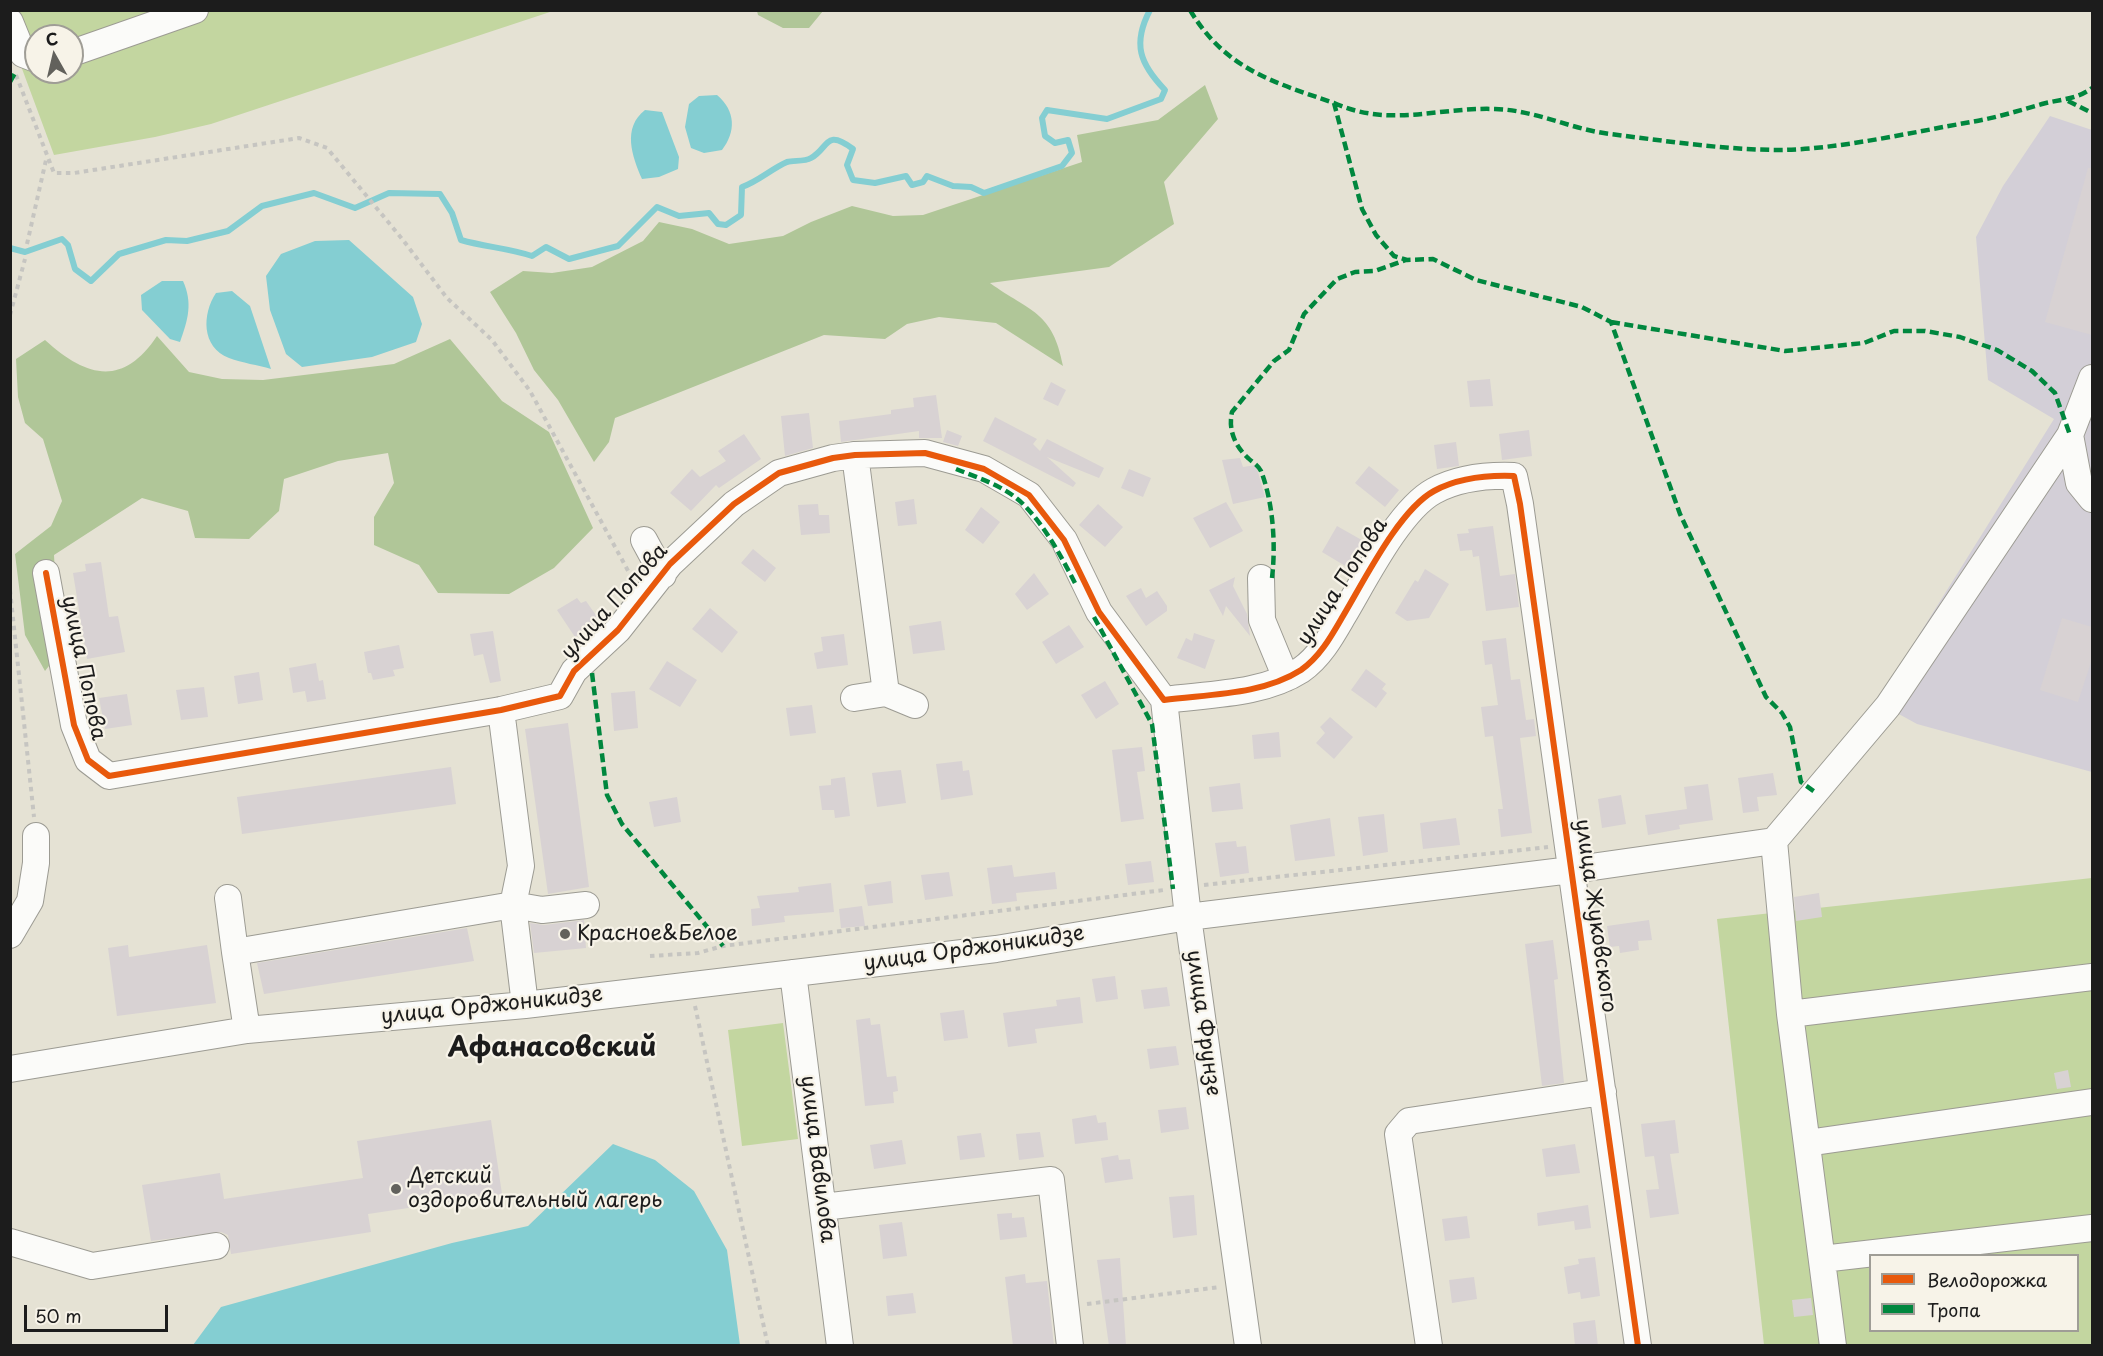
<!DOCTYPE html>
<meta charset="utf-8">
<style>
body{margin:0}
#map{position:relative;width:2103px;height:1356px;overflow:hidden;background:#e5e2d4;font-family:"Playpen Sans",sans-serif}
canvas{display:block}
.frame{position:absolute;inset:0;border:12px solid #1c1c1c;pointer-events:none}
.legend{position:absolute;left:1869px;top:1254px;width:210px;height:78px;box-sizing:border-box;background:#f7f3e8;border:2px solid #9f9d96;margin:0;padding:8px 10px;list-style:none;font-size:18px;color:#1c1c1c}
.legend li{display:flex;align-items:center;gap:12px;height:30px}
.legend b{width:30px;border:2px solid #9f9d96}
.north{position:absolute;left:24px;top:24px;width:60px;height:60px;box-sizing:border-box;background:#f7f3e8;border:2px solid #9f9d96;border-radius:50%;rotate:352deg;font-size:16px;font-weight:700;line-height:24px;text-align:center;color:#1c1c1c}
.north::after{content:'';display:block;margin:auto;width:21px;height:27px;background:#62615c;clip-path:polygon(50% 0,100% 100%,50% 72%,0 100%)}
.scale{position:absolute;left:24px;top:1305px;width:144px;height:27px;box-sizing:border-box;border:3px solid #1c1c1c;border-top:0;padding-left:8px;font-size:18px;line-height:21px;white-space:nowrap;color:#1c1c1c;-webkit-text-stroke:4px #f7f3e8;paint-order:stroke}
</style>
<div id="map">
<canvas width="2103" height="1356"></canvas>
<div class="frame"></div>
<ul class="legend">
<li><b style="height:8px;background:#e8590c"></b>Велодорожка</li>
<li><b style="height:8px;background:#00873e"></b>Тропа</li>
</ul>
<div class="north">С</div>
<div class="scale">50 m</div>
</div>
<script>
const context = document.querySelector('canvas').getContext('2d');
context.lineJoin = 'round';
function fill(path, color) {
  context.fillStyle = color;
  context.fill(path, 'evenodd');
}
function trace(path, color, width, dash) {
  context.strokeStyle = color;
  context.lineWidth = width;
  context.lineCap = dash ? 'butt' : 'round';
  context.setLineDash(dash || []);
  context.stroke(path);
}
function drawText(font, color, halo, rows, align = 'center') {
  context.font = font + ' "Playpen Sans",sans-serif';
  context.lineWidth = 4.5;
  context.setLineDash([]);
  context.textBaseline = 'middle';
  context.strokeStyle = halo;
  context.fillStyle = color;
  for (const [text, x, y, turn = 0] of rows) {
    context.save();
    context.translate(x, y);
    context.rotate((+turn || 0) * Math.PI / 180);
    context.textAlign = isNaN(turn) ? turn : align;
    if (halo) context.strokeText(text, 0, 0);
    context.fillText(text, 0, 0);
    context.restore();
  }
}
const industrial = new Path2D(`
 M2050,116l42,14v642l-175,-48 -40,-22 177,-283 -66,-39 -12,-143 27,-51z`);
const green = new Path2D(`
 M11,11h542l-342,113 -56,13 -101,18 -43,-116zM36,36h36v36h-36z
 M2092,878v467h-328l-47,-426zM1870,1256h208v74h-208z
 M783,1023l15,116 -56,7 -14,-116z`);
const forest = new Path2D(`
 M757,11v-1l66,1 -14,17h-26l-25,-13z
 M1205,85l13,34 -54,63 10,42 -65,43 -119,16c40,29 63,28 73,83l-67,-43 -57,-6 -32,7 -22,15 -61,-4 -209,83 -6,24 -15,20 -36,-62 -24,-30 -18,-37 -26,-41 33,-21 29,2 40,-6 51,-26 16,-19 33,7 37,15 54,-8 28,-14 41,-16 41,10 30,-1 159,-53 -5,-27 81,-15z
 M157,336l32,36 33,7 41,1 131,-16 56,-25 52,62 47,31 44,96 -39,40 -45,26 -71,-1 -19,-28 -45,-20v-28l20,-34 -6,-30 -50,8 -54,18 -5,32 -30,28 -54,-1 -7,-27 -46,-13 -88,57 5,98 -14,18 -20,-36 -10,-81 36,-28 11,-25 -19,-62 -18,-16 -7,-26 -2,-38 29,-19c42,38 78,47 112,-4z`);
const water = new Path2D(`
 M717,95c19,16 19,37 5,55l-18,3 -13,-5 -6,-21 4,-23 10,-8z
 M645,110l17,2 17,45 -1,12 -19,8 -17,2c-10,-23 -20,-51 3,-69z
 M349,240l64,57 9,27 -6,18 -44,15 -70,10 -16,-13 -16,-44 -4,-34 15,-22 34,-13z
 M162,281h21c10,22 5,39 -3,61l-10,-3 -28,-29 -1,-15z
 M232,291l18,15 21,63c-13,-4 -29,-6 -42,-11 -28,-11 -27,-44 -13,-65z
 M613,1144l42,16 39,31 33,59 13,95h-547l28,-38 231,-64 76,-17z`);
const stream = new Path2D(`
 M10,248l15,4 37,-13 6,6 7,24 16,12 28,-27 47,-14 21,1 41,-10 34,-25 52,-13 41,15 34,-15 51,1 12,19 9,27c24,7 47,8 71,16l14,-9 23,12 49,-13 39,-39 22,9 30,-3 9,11 8,1 15,-10 1,-28c17,-6 29,-18 45,-25 7,-2 17,0 24,-4 18,-10 14,-30 42,-9l-6,16 6,15 22,3 31,-7 6,9 11,-3 4,-6 26,10 18,1 13,6 78,-27 10,-13 -4,-13 -13,3 -10,-7 -3,-18 5,-8 60,9 54,-20 4,-9c-25,-26 -33,-46 -15,-80`);
const building = new Path2D(`
 M2088,168h4v167l-47,-13z
 M1490,379l3,27 -23,1 -3,-26z
 M1051,382l15,8 -8,16 -15,-7z
 M936,395l6,43h-23v-7l-78,11 -2,-21 52,-7v-4l23,-3 -1,-9z
 M809,413l4,35 -28,8 -4,-40z
 M995,417l42,22 -4,5 7,7 7,-12 57,29 -5,10 -52,-21 29,26 -3,4 -90,-46z
 M947,430l15,6 -4,10 -15,-4z
 M1529,430l3,26 -30,4 -3,-26z
 M744,434l17,25 -42,29 -3,-3 -25,26 -21,-18 22,-24 8,8 26,-16 -8,-10z
 M1456,442l3,24 -22,3 -3,-24z
 M1240,458l3,9 13,-2 9,32 -32,7 -11,-44z
 M1369,466l30,24 -14,17 -30,-24z
 M1129,469l22,9 -8,19 -22,-9z
 M914,499l3,25 -19,2 -3,-24z
 M1226,502l17,29 -33,17 -17,-30z
 M818,504l1,11h10l1,18 -29,2 -3,-30z
 M1098,504l25,23 -18,20 -26,-22z
 M981,507l19,15 -17,22 -18,-14z
 M1337,526l30,17 -15,27 -30,-18z
 M1493,526l7,50 15,-2 4,33 -33,4 -7,-55 -6,1 -1,-7 -12,1 -3,-17 12,-1 -1,-4z
 M753,549l23,19 -11,14 -24,-19z
 M101,562l8,55 9,-1 7,36 -38,7 -14,-86 13,-2 -1,-7z
 M1425,569l24,15 -20,34 -22,3 -12,-8 20,-33 3,2z
 M1034,573l15,21 -22,16 -12,-16z
 M1235,577l-2,9 14,28 3,22 -24,-30 -3,10 -14,-26z
 M1141,588l5,10 11,-7 10,15v5l-21,15 -20,-30z
 M577,598l4,5 5,-2 14,20 -25,16 -18,-27z
 M710,608l28,24 -16,21 -30,-24z
 M2062,618l30,9v32l-14,43 -38,-12z
 M941,621l4,29 -32,4 -4,-28z
 M1069,625l15,22 -28,17 -14,-22z
 M493,631l8,50 -11,2 -7,-29 -9,2 -4,-22z
 M1194,633l21,7 -10,29 -28,-11 9,-20 6,3z
 M844,634l4,31 -31,4 -3,-16 9,-2 -2,-14z
 M1506,638l5,42 9,-1 6,41 8,-1 2,17 -16,2 12,95 -31,4 -3,-28h5l-10,-73 -8,1 -4,-30 17,-2 -6,-41 -7,1 -3,-24z
 M399,645l5,23 -11,2 2,6 -22,4 -2,-7h-3l-4,-21z
 M667,661l30,19 -17,27 -31,-18z
 M316,663l3,18 4,-1 3,19 -19,3 -2,-11 -12,2 -4,-25z
 M1366,669l20,15 -4,5 5,4 -11,15 -25,-18z
 M259,672l4,28 -25,4 -4,-28z
 M1105,681l14,23 -23,15 -15,-24z
 M204,687l4,30 -27,3 -5,-30z
 M635,691l3,37 -24,3 -3,-38z
 M127,694l5,31 -27,4 -6,-31z
 M812,705l4,28 -26,3 -4,-28z
 M1330,717l23,20 -19,22 -18,-16 9,-10 -5,-6z
 M568,723l21,164 -41,7 -23,-165z
 M1279,732l2,25 -27,2 -2,-24z
 M1142,747l3,24 -8,1 7,47 -23,3 -9,-72z
 M962,761l1,10 6,-1 4,25 -32,5 -5,-36z
 M451,767l5,37 -214,30 -5,-37z
 M901,770l5,33 -29,4 -5,-34z
 M1773,773l4,22 -20,2 2,14 -16,2 -5,-35z
 M845,777l5,39 -15,2 -1,-8h-12l-3,-24 12,-1v-6z
 M1240,783l3,26 -31,3 -3,-25z
 M1708,784l5,36 -34,5 1,4 -32,6 -3,-20 42,-6 -3,-22z
 M1621,795l5,29 -24,4 -4,-29z
 M677,797l4,25 -27,5 -5,-25z
 M1384,814l4,38 -25,4 -5,-39z
 M1330,818l5,38 -40,5 -5,-36z
 M1456,818l4,27 -37,4 -3,-26z
 M1236,841l1,6 9,-1 3,27 -29,4 -5,-34z
 M1151,861l3,21 -26,3 -3,-21z
 M1012,865l2,12 41,-5 2,17 -41,4 1,8 -25,3 -5,-36z
 M949,872l4,24 -28,4 -4,-25z
 M891,881l2,22 -25,3 -4,-21z
 M831,883l3,29 -50,4 1,6 -33,4 -1,-17 9,-1 -3,-12 42,-4 -1,-5z
 M1819,893l3,24 -26,4 -2,-24z
 M862,906l3,20 -24,2 -2,-19z
 M584,920l2,28 -52,5 -4,-30 14,2z
 M1649,920l3,20 -14,1 1,9 -19,3 -1,-7 -9,1 -3,-21z
 M467,928l7,33 -210,33 -7,-31z
 M1553,940l5,39 -4,1 10,103 -22,3 -17,-142z
 M128,945l1,12 78,-12 9,58 -99,13 -9,-68z
 M1115,976l3,23 -22,3 -4,-23z
 M1167,987l3,19 -26,3 -3,-19z
 M1080,997l3,26 -48,6 2,14 -29,4 -5,-34 54,-7 -1,-6z
 M964,1010l4,28 -24,3 -4,-28z
 M870,1018l1,7 9,-1 7,53 9,-1 2,15 -5,1 1,11 -29,3 -9,-86z
 M1176,1046l3,19 -29,4 -3,-20z
 M2068,1070l3,17 -14,2 -3,-16z
 M1186,1107l3,22 -28,4 -3,-23z
 M1096,1115l2,8 8,-1 2,18 -33,4 -3,-25z
 M491,1120l11,74 -134,20 3,18 -140,22 -3,-19 -7,-3 -70,9 -9,-56 78,-12 4,26 139,-21 -6,-37z
 M1675,1120l4,33 -9,1 9,60 -29,4 -4,-28 13,-1 -5,-33 -9,1 -4,-33z
 M1040,1132l4,25 -25,3 -3,-26z
 M981,1133l4,24 -25,3 -3,-24z
 M902,1140l4,24 -32,5 -4,-24z
 M1575,1144l5,29 -34,4 -4,-28z
 M1118,1155l1,5 11,-1 3,20 -28,4 -4,-25z
 M1194,1195l3,40 -24,3 -4,-41z
 M1588,1205l3,23 -16,2 -1,-9 -36,5 -1,-13z
 M1012,1213v5l12,-1 3,20 -27,3 -3,-26z
 M1467,1216l3,22 -25,3 -3,-22z
 M902,1222l5,34 -24,3 -4,-34z
 M1595,1257l5,39 -19,3 -1,-7 -12,2 -4,-27 15,-3 -1,-5z
 M1120,1258l6,88h-17l-12,-86z
 M1025,1274l1,9 21,-2 7,65h-41l-8,-69z
 M1474,1277l3,22 -25,4 -3,-23z
 M913,1293l3,20 -28,3 -2,-20z
 M1811,1298l2,17 -19,2 -2,-17z
 M1595,1320l3,26h-23l-2,-23z`);
const path = new Path2D(`
 M16,75l38,98h20l225,-35 28,10 76,92 44,58 45,42 38,51 102,187
 M27,244l19,-84
 M10,315l15,-56
 M10,590l24,227
 M1204,885l344,-38
 M650,956l48,-3 25,-7 441,-56
 M695,1006l73,340
 M1087,1304l133,-17`);
const minor = new Path2D(`
 M10,22l13,32 13,5
 M72,53l123,-43
 M2070,435l9,48 13,16
 M855,455l31,238 29,12
 M644,540l19,35
 M46,573l28,152 14,35 21,16 392,-66 59,-14 14,-25 44,-41 52,-66 64,-60 45,-31 54,-15 22,-3 70,-2 59,16 45,26 35,45 35,72 65,88c45,-6 98,-5 137,-30 19,-13 31,-35 42,-54 21,-35 56,-106 91,-125 24,-13 53,-16 80,-15l6,28 118,842
 M1261,578l1,42 24,58
 M854,698l32,-5
 M1164,700l24,217 60,429
 M501,710l20,156 -8,39 12,100
 M1774,841l16,173 43,332
 M228,898l7,54
 M10,935l20,-34 6,-38v-27
 M793,973l47,373
 M1790,1014l302,-37
 M247,1030l-12,-78 278,-47 29,5 44,-5
 M10,1069l237,-39 278,-25 471,-56 192,-32 383,-47 203,-29 114,-135 182,-271 22,-57
 M1807,1143l285,-41
 M823,1207l228,-27 19,166
 M10,1242l82,24 124,-20
 M1822,1259l270,-31
 M1429,1346l-31,-212 11,-13 194,-29`);
const quiet = new Path2D(`
 M1190,10c35,59 83,72 144,93l28,106 14,26 18,21 13,4 26,-1 43,21 106,27 29,15 69,192 86,183 16,16 8,14 11,55 14,10
 M10,82l5,-9
 M2068,101l24,12
 M1334,103c56,25 103,4 161,6 40,1 75,20 115,25 57,7 114,16 172,16 58,-1 131,-18 189,-28 24,-4 47,-11 71,-18 18,-5 34,-4 50,-16
 M1611,322l174,29 79,-8 30,-12h31l35,6 37,13 35,21 23,22 15,42
 M956,469c22,9 49,17 67,35 22,22 38,52 52,79
 M1272,578c4,-34 1,-76 -11,-107 -3,-6 -9,-9 -13,-13 -13,-12 -20,-28 -16,-46l42,-51 15,-11 15,-36 33,-35 18,-7 20,-1 31,-11
 M1094,617l58,107 21,165
 M592,673l15,122 15,29 101,122`);
const cycleway = new Path2D(`
 M46,573l28,152 14,35 21,16 392,-66 59,-14 14,-25 44,-41 52,-66 64,-60 45,-31 54,-15 22,-3 70,-2 59,16 45,26 35,45 35,72 65,88c45,-6 98,-5 137,-30 19,-13 31,-35 42,-54 21,-35 56,-106 91,-125 24,-13 53,-16 80,-15l6,28 118,842`);
const markers = [
 [565,934,6,"#62615c"],
 [396,1189,6,"#62615c"]
];
const streetNames = [
 ["улица Попова",1343,582,-57],
 ["улица Попова",615,602,-48],
 ["улица Попова",83,668,78],
 ["улица Жуковского",1595,916,82],
 ["улица Орджоникидзе",974,949,-8],
 ["улица Орджоникидзе",492,1006,-6],
 ["улица Фрунзе",1203,1023,82],
 ["улица Вавилова",817,1159,83]
];
const poiNames = [
 ["Красное&Белое",577,934],
 ["Детский",408,1177],
 ["оздоровительный лагерь",408,1201]
];
const districtNames = [
 ["Афанасовский",552,1049]
];
fill(industrial, '#d3cfd7');
fill(green, '#c3d6a0');
fill(forest, '#b0c698');
fill(water, '#84ced2');
trace(stream, '#84ced2', 6);
fill(building, '#d8d2d3');
trace(minor, '#9c9b93', 28);
trace(path, '#c6c5c1', 4, [4.5, 4.5]);
trace(minor, '#fbfbf9', 26);
trace(quiet, '#00873e', 4.5, [9, 4.5]);
trace(cycleway, '#e8590c', 6);
for (const [x, y, r, color] of markers) {
  const dot = new Path2D();
  dot.arc(x, y, r, 0, 2 * Math.PI);
  context.fillStyle = color;
  context.fill(dot);
  trace(dot, '#f7f3e8', 2);
}
drawText('21px', '#1c1c1c', '#f7f3e8', streetNames);
drawText('21px', '#1c1c1c', '#f7f3e8', poiNames, 'left');
drawText('bold 27px', '#1c1c1c', '#f7f3e8', districtNames);
</script>
